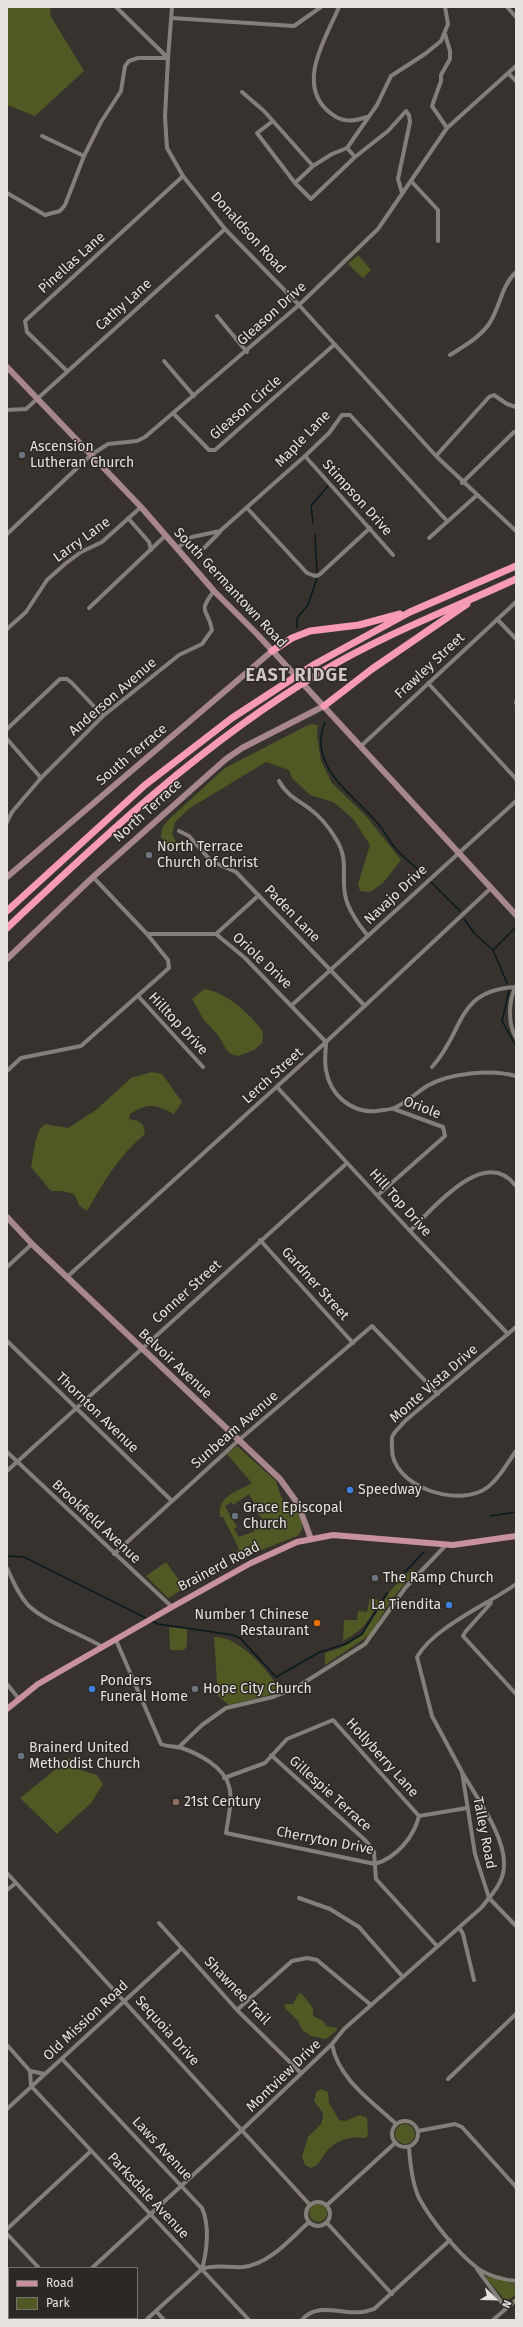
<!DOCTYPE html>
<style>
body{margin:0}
#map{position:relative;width:523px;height:2327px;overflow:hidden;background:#37322d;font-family:"Fira Sans",sans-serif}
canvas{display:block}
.frame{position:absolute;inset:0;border:8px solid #e5e1de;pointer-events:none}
.legend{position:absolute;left:8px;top:2267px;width:130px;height:52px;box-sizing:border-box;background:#2d2823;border:1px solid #77726e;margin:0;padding:5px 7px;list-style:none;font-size:12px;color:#e5e1de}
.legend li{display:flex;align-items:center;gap:8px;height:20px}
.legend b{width:20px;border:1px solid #77726e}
.north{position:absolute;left:475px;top:2279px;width:40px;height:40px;-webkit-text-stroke:3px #2d2823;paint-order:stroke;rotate:113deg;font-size:11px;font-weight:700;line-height:16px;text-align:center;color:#e5e1de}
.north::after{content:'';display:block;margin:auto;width:14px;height:18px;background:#e5e1de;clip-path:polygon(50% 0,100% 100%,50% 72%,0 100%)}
</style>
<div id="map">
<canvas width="523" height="2327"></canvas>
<div class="frame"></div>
<ul class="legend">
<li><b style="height:5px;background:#c9909d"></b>Road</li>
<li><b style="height:11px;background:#505923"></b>Park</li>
</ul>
<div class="north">N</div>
</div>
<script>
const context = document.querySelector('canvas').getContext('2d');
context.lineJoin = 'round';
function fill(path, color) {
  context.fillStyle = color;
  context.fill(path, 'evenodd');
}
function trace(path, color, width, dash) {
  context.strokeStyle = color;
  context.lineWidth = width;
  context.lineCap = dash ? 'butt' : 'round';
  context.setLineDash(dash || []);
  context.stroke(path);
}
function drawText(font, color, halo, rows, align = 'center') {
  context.font = font + ' "Fira Sans",sans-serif';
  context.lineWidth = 3;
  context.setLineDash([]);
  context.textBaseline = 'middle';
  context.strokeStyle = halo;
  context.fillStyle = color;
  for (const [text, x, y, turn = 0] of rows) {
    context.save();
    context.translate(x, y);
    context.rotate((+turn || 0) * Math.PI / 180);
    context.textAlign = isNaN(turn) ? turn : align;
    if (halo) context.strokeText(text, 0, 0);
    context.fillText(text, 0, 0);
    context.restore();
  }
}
const green = new Path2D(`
 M7,7h44l-1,8 34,56 -49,45 -28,-11z
 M358,255l13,15 -8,8 -15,-14z
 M310,724l8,1 -1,11 4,25 11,22 34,33 35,44 -18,23 -13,9 -10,-1 -2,-7 12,-39 -16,-25 -12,-11 -9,-7 -23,-7 -18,-17 -3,-8 -23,-8 -76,46 -15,14 -3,12 8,14 -8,2 -11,-13 1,-8 5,-8 58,-53z
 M204,989c24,4 45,24 59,43l-1,11 -8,7 -16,6 -7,-2 -5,-5 -8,-14 -14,-15 -12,-21z
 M152,1072l10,2 20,28 -8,12c-19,-10 -26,-11 -44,0l-1,5 9,2 5,4 2,9c-25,20 -42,49 -58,77l-8,-6 -5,-11 -12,-3h-11l-20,-24 5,-28 4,-10 5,-5 23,4 28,-18 35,-32z
 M237,1446l39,35 4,13 5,10 9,2c5,10 14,22 3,30l-56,22 -5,-7 3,-2 -16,-32h-3c-2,-22 15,-24 32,-34l-25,-29zM249,1494l6,10 -2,2 11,16 -11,6 2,3 -16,6 -5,-8 3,-2 -12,-21 7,-4 1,3z
 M166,1562l19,26 -17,10 -22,-22z
 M412,1569l3,3 -23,27 -22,36 -45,30v-12l15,-5 22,-13 29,-45z
 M370,1598l10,2c-12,21 -15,29 -37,41l1,-21h13l1,-9 9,1z
 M169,1627l18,2v17l-3,4h-14z
 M214,1637c24,-2 56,34 67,55l-52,13 -11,-9z
 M70,1758l7,11 20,6 6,9 -12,19 -34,31 -37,-36z
 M299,1993l3,1 11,14v8l10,5 3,5 11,2v2l-11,9 -15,-3 -9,-6 -4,-9 -14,-14 2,-3h7z
 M321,2089l7,3 1,11 10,17 6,1 15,-6 7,3 1,16 -2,4c-17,-2 -32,2 -42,17 -4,6 -6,11 -13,13l-6,-3 -3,-8 6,-20 13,-13 2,-7v-4l-9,-12 2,-9z
 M395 2134a10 10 0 1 1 20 0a10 10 0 1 1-20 0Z
 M309 2213a9 9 0 1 1 18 0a9 9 0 1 1-18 0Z
 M488,2276l28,8v11l-10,6 -20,-23z`);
const stream = new Path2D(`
 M313,523l-2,-17 17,-20
 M315,535l2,37
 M297,628v-10l11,-13 9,-27
 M325,722c-19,45 31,74 55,104 6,8 10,16 16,23 9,10 20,18 29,27
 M431,882l29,29
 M464,919l11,15 18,16 14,33
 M493,950l23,-23
 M509,991l-7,30 14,25
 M490,1516l26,-4
 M7,1556l17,1 124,62
 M405,1572l19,-20
 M151,1621l7,3 75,11 7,3 36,39 44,-25 26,-8 16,-10 25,-41`);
const street = new Path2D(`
 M116,7l52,51 -3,59 2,31 16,28 42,53 74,76 137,151 80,75
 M339,7c-13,31 -43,76 -11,104 13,12 24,11 39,6
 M507,7l9,10
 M172,18l122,8 27,-19
 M445,34l5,17v8l-9,16v6l-9,25 15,22
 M508,73l8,8
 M242,92l22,19 49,55 19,-12 15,-6
 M273,121l-16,12 38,50
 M42,136l42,20
 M355,157l-8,-9 30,-43 14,-29 34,-22 16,-13 7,-17 -3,-17
 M313,166l-18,17 16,16 44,-42 33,-26 18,-20 3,4 1,7 -12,57 4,14
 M411,181l27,29v31
 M7,193l38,22 15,-4 5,-6 19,-49 17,-34 20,-31 4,-25 4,-5 9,-3h30l4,-51
 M217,316l30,36
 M450,355c14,-9 29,-17 39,-31 11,-16 12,-38 27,-52
 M164,361l30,35
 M67,371l-40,-39 -2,-11 158,-145
 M7,410l19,-1 199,-180
 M174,414l35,36h6l120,-106
 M305,456l88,99
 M436,456l53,-59 5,-2 13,9 9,3
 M462,483l52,-51
 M247,508l60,65 8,3 4,-1 51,-47
 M128,518l21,24 2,8
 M7,534l84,-79 17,-11 29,-3 8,-4 154,-132 79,-76 69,-101 69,-62
 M429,538l47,-42
 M204,548l16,-16
 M176,549l16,-12 28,-6 85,-75 24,-23 13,-18h8l97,106
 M89,608l76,-72
 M497,619l19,20
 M7,629l19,-17 21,-32 18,-16 16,-12 21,-10 39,-35
 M428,683l88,96
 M516,703v-1
 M7,729l53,-50h7l5,4 31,33
 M7,739l34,39
 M361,746l155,-144
 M279,781c7,14 19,19 31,28 11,8 20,20 26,30 14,22 4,39 10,60 4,14 13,26 22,37
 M7,822l5,-10 29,-34 62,-62 76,-61 23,-11 10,-14c-3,-21 -16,-16 2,-39
 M179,831l10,5 22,25 25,11 129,134
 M93,877l54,57h69l29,24 81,84c0,9 -2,19 0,28 4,25 25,43 50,41 6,-1 13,-1 18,-3 12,-5 22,-15 33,-22 22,-13 64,-17 89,-10
 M216,934l43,-39
 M516,986c-8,15 -8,38 0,52
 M138,996l65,71
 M292,1005l224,-204
 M432,1067c33,-36 23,-76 83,-80
 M7,1071l14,-13 60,-12 88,-78 -1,-8 -21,-26
 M277,1087l133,144 98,103
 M378,1195l67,-59 -2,-9 -49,-18
 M410,1231c22,-21 74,-86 105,-46
 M260,1240l93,103
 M7,1267l25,-23
 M67,1277l259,-235 165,-154
 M516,1327l-111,94c-4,5 -9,9 -12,14 -2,3 -1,8 -1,12 -2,40 68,62 96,40 12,-9 20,-25 28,-36
 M7,1341l165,160
 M7,1452l165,155
 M7,1471l340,-308
 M114,1554l125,-114 133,-114 66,68
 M7,1568c6,13 12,28 22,38 17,16 52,28 74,41
 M516,1584c-29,21 -82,43 -99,73l15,59 30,56 13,82 14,44 27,28
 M491,1603l-25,28 -3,5 53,58
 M116,1640l45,104c7,3 14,2 21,4 17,6 42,19 47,38 4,14 -1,33 -3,47l149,31c21,-6 39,-27 44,-48l48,-8
 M7,1684l12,15
 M179,1747l23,-22 24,-17 47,-11 21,-8 71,-45 41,-57 40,-42
 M271,1755l95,86 8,11 2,27 61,67
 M224,1778l41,-15 22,-24 46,-19 86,96
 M7,1873l303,332
 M7,1890l9,-7
 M299,1898l31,11 29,18 43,49
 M159,1923l78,87 64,63
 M459,1927l4,7 11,46
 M237,2010l55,-49 15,-3 10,2 54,45
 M332,2044c6,35 40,57 64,80
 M7,2045l23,26 1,15
 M62,2059l140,149c8,18 5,43 0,61
 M30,2071l15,3
 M448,2079l68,-65
 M31,2086l218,234
 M7,2109l174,-160
 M392 2134a13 13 0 1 1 26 0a13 13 0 1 1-26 0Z
 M418,2131l37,-7 7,3 54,60
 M409,2147c1,16 3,36 10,51 12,22 37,53 57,69 10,8 27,13 40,14
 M306 2214a12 12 0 1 1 24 0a12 12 0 1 1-24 0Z
 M327,2205l68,-62
 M327,2223l65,71
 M7,2229l84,-78
 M7,2234l32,34
 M92,2268l150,-138 90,-86 12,-15 137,-121c7,-9 18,-20 21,-31 11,-32 -25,-78 -40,-105
 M477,2269l28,38
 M156,2311l8,9
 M85,2318l2,2
 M35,2320l2,-2
 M146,2320l56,-51c13,-5 27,-1 41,-2 27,-3 47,-28 66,-45
 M302,2320c15,-19 41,-5 60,-8 4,0 8,-2 12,-3l76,-69
 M493,2320l23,-20`);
const secondary = new Path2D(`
 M7,367l134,140 73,84 43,43 259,281
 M7,877l265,-226
 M7,959l86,-82 133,-118 16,-11 82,-42
 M7,1217l25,27 248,235 18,25 13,35`);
const primary = new Path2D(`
 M7,1709l31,-25 134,-77 79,-44 46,-21 36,-7 120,10 63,-9`);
const highway = new Path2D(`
 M272,651l20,-13 18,-7 49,-6 41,-11
 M324,706l48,-37 95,-65
 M7,911l138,-126 87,-67 83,-54 95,-52 106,-46
 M7,928c98,-93 197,-186 314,-256 62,-37 130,-63 195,-93`);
const markers = [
 [22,455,4,"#6b7280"],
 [149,855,4,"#6b7280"],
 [350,1490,4,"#3f7fe0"],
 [235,1516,4,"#6b7280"],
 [375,1578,4,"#6b7280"],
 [449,1605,4,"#3f7fe0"],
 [317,1623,4,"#e8710a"],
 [92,1689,4,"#3f7fe0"],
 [195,1689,4,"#6b7280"],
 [21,1756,4,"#6b7280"],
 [176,1802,4,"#8d6e63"]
];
const streetNames = [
 ["Donaldson Road",248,233,48],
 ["Pinellas Lane",72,263,-42],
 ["Cathy Lane",124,305,-42],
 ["Gleason Drive",272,314,-42],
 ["Gleason Circle",246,408,-41],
 ["Maple Lane",303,439,-46],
 ["Stimpson Drive",357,498,48],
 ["Larry Lane",82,540,-36],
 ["South Germantown Road",230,588,47],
 ["Frawley Street",430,666,-43],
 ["Anderson Avenue",113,697,-41],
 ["South Terrace",132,755,-40],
 ["North Terrace",148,811,-42],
 ["Navajo Drive",396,895,-43],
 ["Paden Lane",292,914,46],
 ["Oriole Drive",262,961,43],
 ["Hilltop Drive",178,1024,47],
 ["Lerch Street",273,1076,-42],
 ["Oriole",422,1108,21],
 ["Hill Top Drive",400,1203,48],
 ["Gardner Street",315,1284,48],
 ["Conner Street",187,1292,-42],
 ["Belvoir Avenue",175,1364,43],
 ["Monte Vista Drive",434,1384,-41],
 ["Thornton Avenue",97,1413,44],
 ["Sunbeam Avenue",235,1430,-41],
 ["Brookfield Avenue",96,1522,43],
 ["Brainerd Road",219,1567,-28],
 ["Hollyberry Lane",382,1758,48],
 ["Gillespie Terrace",330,1794,42],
 ["Talley Road",484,1833,79],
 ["Cherryton Drive",325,1841,11],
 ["Shawnee Trail",237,1991,46],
 ["Old Mission Road",86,2021,-43],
 ["Sequoia Drive",167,2031,48],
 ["Montview Drive",284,2076,-44],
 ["Laws Avenue",162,2149,47],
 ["Parksdale Avenue",148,2196,47]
];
const poiNames = [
 ["Ascension",30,447],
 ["Lutheran Church",30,463],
 ["North Terrace",157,847],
 ["Church of Christ",157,863],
 ["Speedway",358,1490],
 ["Grace Episcopal",243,1508],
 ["Church",243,1524],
 ["The Ramp Church",383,1578],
 ["La Tiendita",441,1605,"right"],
 ["Number 1 Chinese",309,1615,"right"],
 ["Restaurant",309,1631,"right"],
 ["Ponders",100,1681],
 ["Funeral Home",100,1697],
 ["Hope City Church",203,1689],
 ["Brainerd United",29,1748],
 ["Methodist Church",29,1764],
 ["21st Century",184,1802]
];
const districtNames = [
 ["EAST RIDGE",297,676]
];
fill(green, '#505923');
trace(stream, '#081a1e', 1.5);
trace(street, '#857f79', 4);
trace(secondary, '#a7878b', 6);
trace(primary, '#c9909d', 6);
trace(highway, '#f79bb5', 7);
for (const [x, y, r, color] of markers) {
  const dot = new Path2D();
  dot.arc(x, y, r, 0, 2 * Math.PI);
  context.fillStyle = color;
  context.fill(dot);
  trace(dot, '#2d2823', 1.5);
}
drawText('14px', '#e5e1de', '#2d2823', streetNames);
drawText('14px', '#e5e1de', '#2d2823', poiNames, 'left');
context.letterSpacing = '1px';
drawText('bold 18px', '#cdc6c1', '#2d2823', districtNames);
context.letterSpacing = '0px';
</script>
